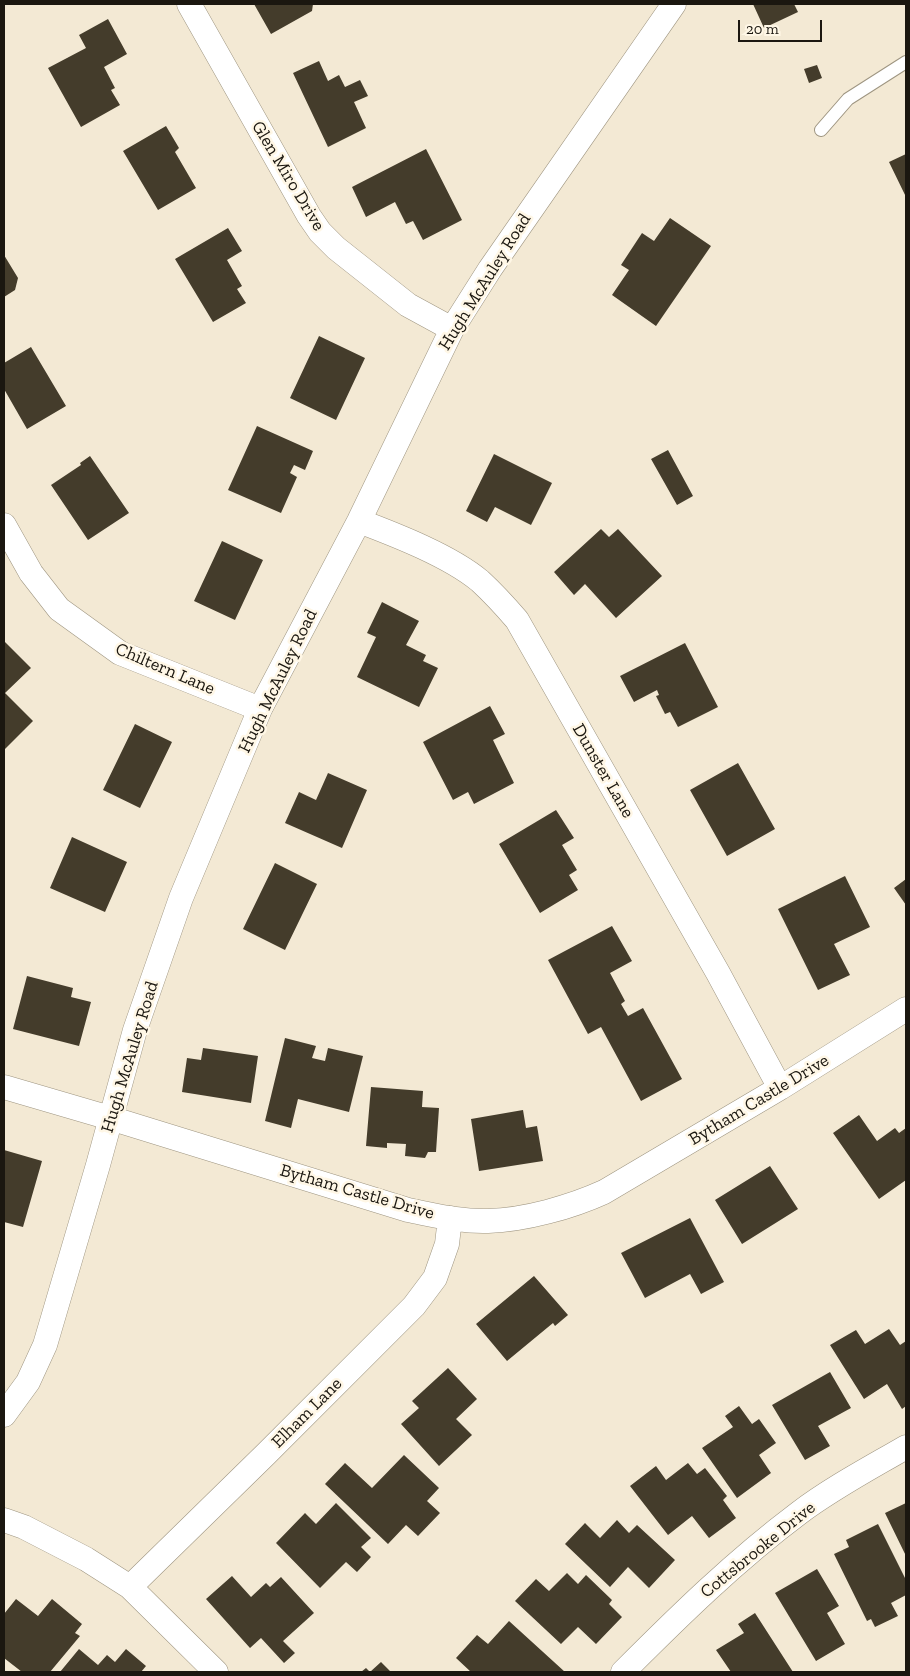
<!DOCTYPE html>
<style>
body{margin:0}
#map{position:relative;width:910px;height:1676px;overflow:hidden;background:#f3e9d4;font-family:"Zilla Slab",serif}
canvas{display:block}
.frame{position:absolute;inset:0;border:5px solid #1b1710;pointer-events:none}
.scale{position:absolute;left:738px;top:20px;width:84px;height:22px;box-sizing:border-box;border:2px solid #1b1710;border-top:0;padding-left:6px;font-size:15px;line-height:18px;white-space:nowrap;color:#1b1710;-webkit-text-stroke:4px #fff7e6;paint-order:stroke}
</style>
<div id="map">
<canvas width="910" height="1676"></canvas>
<div class="frame"></div>
<div class="scale">20 m</div>
</div>
<script>
const context = document.querySelector('canvas').getContext('2d');
context.lineJoin = 'round';
function fill(path, color) {
  context.fillStyle = color;
  context.fill(path, 'evenodd');
}
function trace(path, color, width, dash) {
  context.strokeStyle = color;
  context.lineWidth = width;
  context.lineCap = dash ? 'butt' : 'round';
  context.setLineDash(dash || []);
  context.stroke(path);
}
function drawText(font, color, halo, rows, align = 'center') {
  context.font = font + ' "Zilla Slab",serif';
  context.lineWidth = 5;
  context.setLineDash([]);
  context.textBaseline = 'middle';
  context.strokeStyle = halo;
  context.fillStyle = color;
  for (const [text, x, y, turn = 0] of rows) {
    context.save();
    context.translate(x, y);
    context.rotate((+turn || 0) * Math.PI / 180);
    context.textAlign = isNaN(turn) ? turn : align;
    if (halo) context.strokeText(text, 0, 0);
    context.fillText(text, 0, 0);
    context.restore();
  }
}
const building = new Path2D(`
 M254,4h59l-1,7 -41,23z
 M753,4h41l4,8 -34,16z
 M108,19l19,35 -23,13 11,21 -4,2 9,15 -39,22 -33,-59 38,-20 -7,-13z
 M319,61l9,20 11,-6 6,12 15,-7 8,16 -14,6 12,26 -38,19 -35,-74z
 M817,65l5,13 -13,5 -5,-14z
 M166,126l13,22 -4,4 21,36 -38,22 -35,-59z
 M426,149l36,71 -39,20 -10,-19 -7,3 -11,-22 -29,15 -14,-30z
 M906,154v43l-17,-35z
 M670,218l41,28 -55,80 -44,-31 17,-25 -8,-5 21,-32 12,8z
 M228,228l14,23 -15,9 15,26 -5,3 9,14 -33,19 -38,-63z
 M4,255l14,23 -3,12 -11,7z
 M319,336l46,22 -29,62 -46,-22z
 M31,347l35,59 -39,23 -23,-40v-26z
 M257,426l56,25 -8,19 -11,-5 -4,8 7,4 -16,36 -53,-23z
 M668,450l25,46 -16,9 -26,-46z
 M494,454l58,29 -21,42 -36,-18 -8,15 -21,-11z
 M90,456l39,57 -41,27 -37,-55 30,-20 -1,-2z
 M601,529l8,8 9,-8 44,47 -46,42 -31,-34 -11,11 -20,-23z
 M222,541l41,19 -28,60 -41,-19z
 M382,602l37,19 -13,24 20,10 -3,6 15,7 -19,39 -62,-30 19,-40 -9,-4z
 M5,642l26,26 -26,25 28,28 -29,29v-107z
 M685,643l33,64 -40,20 -8,-15 -5,2 -9,-18 3,-1 -2,-5 -23,12 -14,-26z
 M490,706l15,28 -12,6 21,43 -40,21 -6,-12 -15,8 -30,-58z
 M135,724l37,18 -32,66 -37,-18z
 M738,763l37,66 -48,27 -37,-66z
 M328,773l39,17 -25,58 -57,-25 14,-31 17,8z
 M556,810l18,28 -12,7 15,25 -8,5 9,15 -38,23 -41,-69z
 M72,837l55,25 -22,50 -55,-24z
 M275,863l42,21 -32,66 -42,-21z
 M845,876l25,51 -36,17 16,31 -32,15 -40,-81z
 M906,879v26l-12,-17z
 M612,926l20,35 -22,12 15,28 -4,3 7,12 15,-8 39,71 -41,22 -40,-74 -13,7 -40,-74z
 M27,976l46,12 -2,9 20,5 -12,44 -66,-17z
 M285,1038l31,8 -4,12 13,3 3,-13 35,8 -14,56 -51,-13 -7,29 -26,-7z
 M203,1048l55,8 -7,47 -69,-11 5,-34 14,2z
 M371,1087l52,4 -1,16 17,1 -3,44h-8l-3,6 -20,-2 1,-12 -19,-1v5l-21,-2z
 M523,1110l3,18 11,-2 6,35 -64,10 -8,-52z
 M859,1115l18,26 18,-13 4,5 7,-5v52l-27,19 -46,-66z
 M4,1150l38,11 -19,66 -19,-5z
 M770,1166l28,43 -56,35 -27,-44z
 M690,1218l34,64 -23,12 -11,-20 -45,24 -24,-45z
 M534,1276l34,39 -13,11 -2,-3 -46,38 -31,-37z
 M889,1329l11,16 6,-4v65l-4,3 -15,-25 -23,15 -34,-54 26,-15 9,14z
 M448,1368l29,31 -21,20 16,16 -33,31 -38,-42 18,-16 -7,-7z
 M830,1372l21,36 -33,18 12,20 -25,14 -33,-55z
 M739,1406l13,18 7,-5 17,24 -17,12 12,18 -34,25 -35,-50 31,-21 -8,-11z
 M404,1455l35,33 -12,13 13,12 -22,23 -12,-11 -18,19 -63,-60 20,-21 27,25z
 M688,1463l9,11 8,-6 22,28 -4,4 13,18 -27,20 -17,-22 -24,19 -38,-49 26,-20 10,14z
 M336,1503l35,35 -10,9 10,10 -14,15 -11,-10 -26,26 -44,-45 29,-30 11,11z
 M906,1503v53l-21,-43z
 M617,1520l12,13 8,-8 38,35 -26,28 -21,-21 -18,20 -45,-43 20,-21 15,15z
 M878,1524l28,56v15l-15,8 7,13 -23,11 -4,-8 -4,2 -33,-67 15,-7 -3,-7z
 M817,1569l22,37 -12,7 18,31 -29,17 -41,-68z
 M567,1573l11,11 8,-9 26,25 -3,4 13,13 -26,27 -18,-17 -17,17 -46,-43 21,-22 13,12z
 M232,1576l19,21 15,-14 4,4 11,-10 33,36 -31,28 12,12 -11,10 -23,-25 -11,10 -44,-49z
 M16,1599l22,17 14,-17 30,25 -7,9 5,3 -30,36h-28l-18,-14v-44z
 M755,1613l38,59h-62l-15,-22 28,-17 -6,-9z
 M509,1621l56,51h-94l-15,-14 21,-23 11,9z
 M79,1649l19,16 9,-10 8,7 11,-13 20,17 -5,6h-81z
 M381,1662l10,10h-30l5,-4 4,4z`);
const lane = new Path2D(`
 M821,130l27,-31 58,-37`);
const street = new Path2D(`
 M189,4l120,212 11,16 16,16 72,57 44,24
 M359,521c37,14 91,35 121,60 13,12 25,25 37,39l201,353 62,115
 M4,525l27,48 28,36 61,44 140,56
 M4,1087l106,31 298,92c26,5 53,12 80,11 37,-1 83,-14 116,-29l176,-104 126,-79
 M4,1415l24,-33 17,-37 53,-180 37,-135 46,-132 79,-189 99,-188 93,-192 38,-60 184,-265
 M4,1520l20,7 62,32 44,28 86,85
 M130,1587l136,-133 148,-148 21,-28 12,-34 3,-26
 M623,1672c56,-56 112,-111 176,-159 33,-25 71,-45 107,-66`);
const streetNames = [
 ["Glen Miro Drive",288,176,59],
 ["Hugh McAuley Road",485,282,-58],
 ["Chiltern Lane",165,669,23],
 ["Hugh McAuley Road",278,681,-64],
 ["Dunster Lane",603,771,60],
 ["Hugh McAuley Road",130,1057,-73],
 ["Bytham Castle Drive",759,1100,-31],
 ["Bytham Castle Drive",357,1192,16],
 ["Elham Lane",307,1413,-45],
 ["Cottsbrooke Drive",758,1550,-39]
];
fill(building, '#443c2b');
trace(lane, '#9e9581', 14);
trace(street, '#9e9581', 25);
trace(lane, '#fff', 12);
trace(street, '#fff', 24);
drawText('18px', '#1b1710', '#fff7e6', streetNames);
</script>
